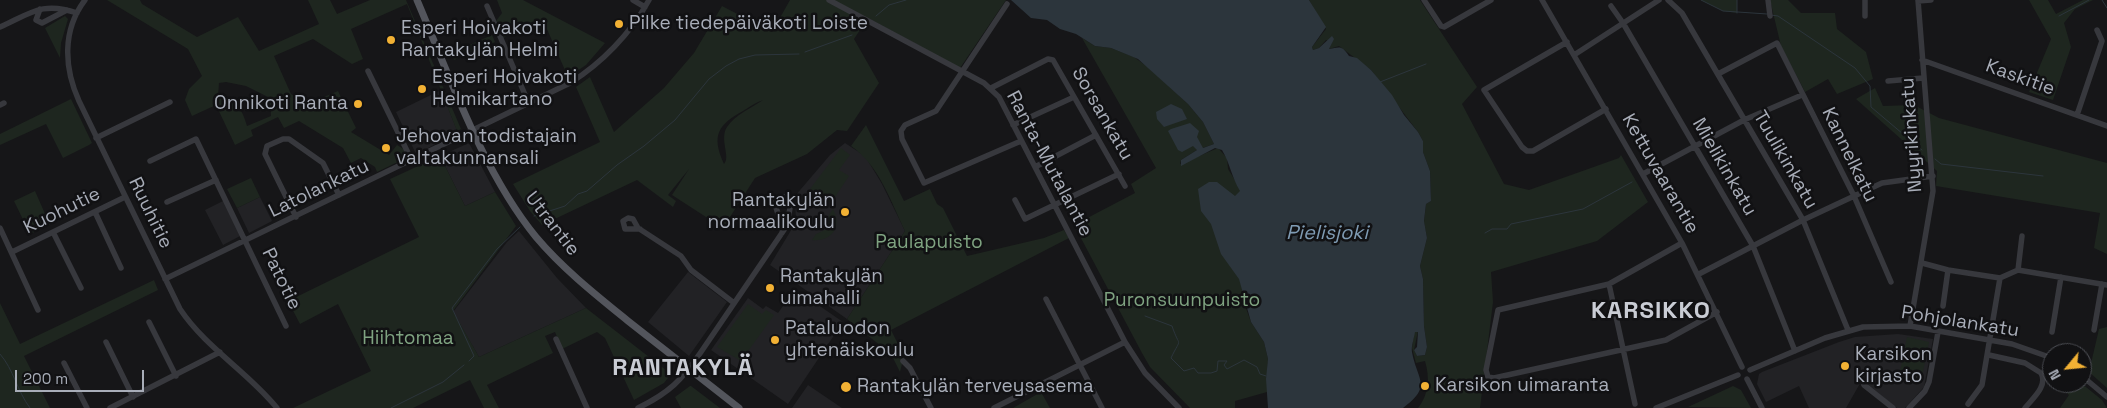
<!DOCTYPE html>
<meta charset="utf-8">
<style>
body{margin:0}
#map{position:relative;width:2107px;height:408px;overflow:hidden;background:#161618;font-family:"Space Grotesk",sans-serif}
canvas{display:block}
.north{position:absolute;left:2042px;top:343px;width:50px;height:50px;box-sizing:border-box;background:#111113;border:1px solid #4d4f55;border-radius:50%;rotate:242deg;font-size:14px;font-weight:700;line-height:20px;text-align:center;color:#a8adb8}
.north::after{content:'';display:block;margin:auto;width:18px;height:22px;background:#f2b134;clip-path:polygon(50% 0,100% 100%,50% 72%,0 100%)}
.scale{position:absolute;left:15px;top:370px;width:129px;height:22px;box-sizing:border-box;border:2px solid #a8adb8;border-top:0;padding-left:6px;font-size:15px;line-height:18px;white-space:nowrap;color:#a8adb8;-webkit-text-stroke:4px #111113;paint-order:stroke}
</style>
<div id="map">
<canvas width="2107" height="408"></canvas>
<div class="north">N</div>
<div class="scale">200 m</div>
</div>
<script>
const context = document.querySelector('canvas').getContext('2d');
context.lineJoin = 'round';
function fill(path, color) {
  context.fillStyle = color;
  context.fill(path, 'evenodd');
}
function trace(path, color, width, dash) {
  context.strokeStyle = color;
  context.lineWidth = width;
  context.lineCap = dash ? 'butt' : 'round';
  context.setLineDash(dash || []);
  context.stroke(path);
}
function drawText(font, color, halo, rows, align = 'center') {
  context.font = font + ' "Space Grotesk",sans-serif';
  context.lineWidth = 5;
  context.setLineDash([]);
  context.textBaseline = 'middle';
  context.strokeStyle = halo;
  context.fillStyle = color;
  for (const [text, x, y, turn = 0] of rows) {
    context.save();
    context.translate(x, y);
    context.rotate((+turn || 0) * Math.PI / 180);
    context.textAlign = isNaN(turn) ? turn : align;
    if (halo) context.strokeText(text, 0, 0);
    context.fillText(text, 0, 0);
    context.restore();
  }
}
const built = new Path2D(`
 M441,90l17,43 -42,21 -20,-42z
 M469,143l26,49 -30,14 -25,-50z
 M845,143l20,13 17,28 23,47 -58,88 -77,-54 26,-43 -1,-26 35,-41z
 M260,197l12,24 -23,12 -12,-25z
 M225,200l17,35 -19,10 -18,-35z
 M519,231l38,47 29,30 -107,49 -26,-45 54,-70z
 M688,272l39,30 -38,54 -41,-34z
 M795,289l48,33 -55,82 -77,-54 37,-52 15,11 3,-3 12,7z
 M1898,334l35,5 -9,48 -19,21h-8l-35,-28 -16,28h-37l-10,-22 -33,16 -9,-18 2,-10 3,-2 77,-30 16,-5z
 M808,385l34,23h-50z`);
const green = new Path2D(`
 M107,0h33l2,4 55,33 41,-20 21,34 60,-27 -11,-24h22l7,14 33,-14h36l55,129 -4,2 -50,-127 -56,25 12,30 -11,5 -39,-25 -39,17 17,38 16,10 31,-13 18,37 -5,4 38,23 8,-10 8,5 1,8 -29,14 -2,-5 -14,-9 -10,5 -8,-15 -44,-27 -15,7 -6,-11 -27,13 2,6 -18,9 -19,-40 -24,11 -7,-16 4,-11 13,-13 -14,-27zM226,82l20,4 24,12 1,18 -24,10c-6,-21 -10,-21 -29,-29l1,-14z
 M497,0h26l82,43 -19,22 -18,12 -25,-57 -40,18 -7,-17 6,-8z
 M790,0h216l-46,68 -92,-50 -14,21 25,44 -32,48 -10,-1 -30,24 -52,24 -32,50 -51,-33 17,-26 -21,26 8,6 -3,6 -36,-27 -95,45 -12,-14 -17,-27 87,-42 -24,-55 14,-10 24,55 50,-44 30,-35 28,-47 50,26zM763,100c-12,8 -28,15 -36,27 -8,12 4,30 -3,37 -13,-29 -6,-39 19,-53 6,-4 14,-9 20,-11z
 M1309,0h111l57,87 -15,17 42,80 25,6 90,-32 2,-3 27,47 -51,39 -106,31 2,30 -13,106h-62c11,-14 12,-30 7,-47l-9,2 -4,-15 2,-16 4,-1 -4,19 3,6 8,-1 2,-8 -3,-21 -1,-47 -3,-13 7,-28 -3,-16 2,-18 5,-3 -1,-30 -7,-19v-11l-5,-9 -47,-62 -32,-24 -10,3 3,-7 -6,-2 -7,8 -6,2 -1,-3 14,-18z
 M1701,0h36v13l-14,-2z
 M1770,0h18l13,13h34l2,16 29,23 7,27 -36,15 -9,-15 -23,13 -24,-46z
 M2029,0h19l8,14 27,-14h10l-18,9 -11,14 7,24 -18,53 -24,-8 22,-53z
 M65,16l3,3 -7,24 -1,15 -15,-30z
 M492,35l3,7 -41,18 -3,-7z
 M1082,38l13,8 16,2 23,9 15,11 39,36 15,18 11,22 -17,6 -16,10 -1,4 38,-16 9,10 1,11 15,24 1,110 7,19 13,20 4,17 -1,33 -32,9v7h-45l-40,-41 -8,-14 -68,-128 61,-32 -4,-9 25,-16z
 M1875,88l8,18 31,-1 25,13 168,45v91l-13,-6 6,-35 -164,-27 1,-15 -81,-72z
 M71,99l21,44 -3,2 -26,13 -17,-34 -46,21v-11z
 M866,125l38,76 26,-12 7,15 6,4 24,48 77,-18 20,-8 5,8 -178,92 13,26 -4,16 -9,-18 -44,-35 58,-88c-14,-29 -26,-66 -54,-85z
 M841,148l9,7 -11,15 10,6 -18,27 -21,-14z
 M440,156l25,50 30,-14 21,34 -63,85 26,46 107,-49 85,66 -7,9 -30,17 -29,-62 -8,-6 -35,17 -7,-17 -10,4 8,17 -66,32 12,23h-15l-14,-28 -57,28h-120l78,-37 -33,-67 -38,20 -12,-23 131,-64 -29,-58z
 M251,178l9,19 -23,11 -10,-19z
 M35,191l15,34 -20,9 -16,-33z
 M833,209c10,18 -2,33 -21,31l4,-6 11,-5 2,-14z
 M154,280l4,10 -134,66 26,52h-50v-105l20,41z
 M748,304l14,10 4,-4 8,5 -33,46 -24,-14z
 M2107,327v61l-18,-16 10,-43z
 M1907,337l22,5 -7,34 -22,-4z
 M2057,383h24l21,17 5,8h-47l9,-13z
 M690,386h1l29,22h-39l-6,-11z
 M1733,386l8,4 10,18 -63,-1z
 M1041,392l9,16h-37z`);
const water = new Path2D(`
 M1011,0h298l17,27 -14,20 1,3 6,-2 13,-12 2,3 -5,10c11,-2 13,-4 20,7l8,2 14,12 21,25 12,20 14,17 5,9v11l7,19 1,30 -5,3 -2,17 3,17 -7,28 3,13 1,47 3,21 -2,8 -8,1 -3,-6 3,-3 1,-15h-3c-1,6 -4,15 -3,20 5,28 21,34 -9,56h-135l-2,-29 2,-20 -4,-17 -13,-20 -12,-43 -18,-25 -10,-30 -10,-13 -3,-22 11,-7h8l18,14 5,-5c-9,-15 -10,-28 -18,-41l-7,-2 -34,18v-6l16,-10 -4,-4 -11,6 -4,-2 -10,-19 3,-2 19,-6 9,8 -2,6 6,11 11,-4 -11,-22 -15,-18 -50,-45 -27,-11 -16,-2 -19,-12 -16,-5 -13,-9 -16,-2z
 M1171,104l11,5 5,10 -23,8 -7,-8 -1,-7z`);
const stream = new Path2D(`
 M1701,0l22,11 44,3
 M1737,0v13
 M2102,0l5,8
 M1771,15l7,1 77,52 15,18 1,21 51,43
 M876,16l13,-11 17,-5
 M2059,16l30,-16
 M805,52l47,-17
 M1380,82l46,-18
 M1935,159l6,5 102,12
 M534,216l31,-10 13,-12 9,-3 30,-26 27,-19 31,-26 34,-41 17,-13 13,-7 16,-4 44,-1
 M1485,233l7,-4h15l4,-5 72,-15 49,-27
 M1145,316l27,10c8,24 10,9 -1,32l13,13 10,-3 4,5h13l6,-2 1,-10h9l-3,4 3,4 17,-9 13,7 3,7 6,2
 M0,354c14,16 17,37 30,54
 M469,361l5,-5 -22,-48 45,-59 23,-22
 M391,408l52,-26 21,-17`);
const minor = new Path2D(`
 M85,0c-23,30 -21,68 -6,101l101,208c26,39 68,63 97,99
 M633,0l12,7
 M829,0l155,83 15,14 126,245 20,31 34,35
 M1424,0l17,26 3,1 47,-27
 M1542,0l140,243 60,124
 M1668,0l14,13 121,207 45,110
 M1768,0l2,16
 M1865,0v16
 M1918,1l13,-1
 M1007,4l-71,107 -31,14 -4,6 1,8 22,44 97,-42
 M487,6l42,98
 M1611,6l12,17 130,223 42,105
 M40,9l-4,11 6,3 25,-13
 M0,27c31,-14 43,-26 77,-14
 M1567,42l-83,48 38,57 5,4h6l73,-42
 M1574,55l85,-55
 M1922,60l185,66
 M368,71l44,90
 M1718,74l59,-31 77,153 37,86
 M1888,81l35,-3
 M991,88l57,-29 5,1 72,126
 M0,105l4,-2
 M2077,115l25,-74 -5,-11
 M1013,125l61,-28
 M96,138l74,-36
 M150,161l46,-22 90,187
 M1035,167l61,-32
 M1643,174l101,-54 58,-25
 M1015,200l10,19 94,-45
 M167,202l49,-22
 M95,212l26,56
 M296,217l-31,-63 2,-8 16,-7h6l34,24 16,32
 M0,228l38,82
 M640,229h-15l-2,-8 5,-3 5,1 5,9 43,28 10,14 43,33
 M53,232l28,56
 M1682,243l-73,41 -111,26 -12,60 2,7 6,1 172,-38 51,-28
 M12,252l113,-55
 M1922,263l26,7 52,8 18,-8 89,15
 M2018,270l4,-34
 M1699,274l104,-54 79,-37 51,-7
 M165,279l405,-196c32,-20 61,-50 79,-83
 M1609,284l26,120
 M1046,299l56,109
 M1943,306l5,-36
 M149,322l27,54
 M1910,326l23,-135 -15,-191
 M2094,330l8,-46
 M2052,332l9,-55
 M556,339l31,69
 M106,342l27,55
 M1989,355l36,8 16,10c7,13 -8,25 -16,35
 M903,361l7,7 21,40
 M64,363l23,45
 M1750,370l75,-32 38,-11 47,-1 102,18 40,14
 M2082,376l25,21
 M1747,379l15,29
 M1864,385l29,23
 M1968,404l14,-19 18,-107
 M110,408l110,-56
 M638,408c31,-15 44,-28 63,-56l85,-125 1,-1 3,-18 -6,-11 -8,2c-3,13 9,21 6,34
 M994,408l131,-66
 M1656,408l82,-33
 M1909,408l16,-17 4,-9 9,-50`);
const major = new Path2D(`
 M417,0c33,77 66,172 119,237 27,32 60,58 92,84 37,29 74,58 111,87`);
const markers = [
 [619,24,5,"#f2b134"],
 [391,40,5,"#f2b134"],
 [422,89,5,"#f2b134"],
 [358,104,5,"#f2b134"],
 [386,148,5,"#f2b134"],
 [845,212,5,"#f2b134"],
 [770,288,5,"#f2b134"],
 [775,340,5,"#f2b134"],
 [1845,366,5,"#f2b134"],
 [1425,386,5,"#f2b134"],
 [846,387,6,"#f2b134"]
];
const poiNames = [
 ["Pilke tiedepäiväkoti Loiste",629,24],
 ["Esperi Hoivakoti",401,29],
 ["Rantakylän Helmi",401,51],
 ["Esperi Hoivakoti",432,78],
 ["Helmikartano",432,100],
 ["Onnikoti Ranta",348,104,"right"],
 ["Jehovan todistajain",396,137],
 ["valtakunnansali",396,159],
 ["Rantakylän",835,201,"right"],
 ["normaalikoulu",835,223,"right"],
 ["Rantakylän",780,277],
 ["uimahalli",780,299],
 ["Pataluodon",785,329],
 ["yhtenäiskoulu",785,351],
 ["Karsikon",1855,355],
 ["kirjasto",1855,377],
 ["Karsikon uimaranta",1435,386],
 ["Rantakylän terveysasema",857,387]
];
const streetNames = [
 ["Kaskitie",2020,78,20],
 ["Sorsankatu",1102,114,60],
 ["Nyyrikinkatu",1912,135,-94],
 ["Kannelkatu",1849,155,64],
 ["Tuulikinkatu",1785,160,60],
 ["Ranta-Mutalantie",1049,164,62],
 ["Mielikinkatu",1724,167,60],
 ["Kettuvaarantie",1660,174,60],
 ["Latolankatu",319,189,-26],
 ["Kuohutie",62,211,-26],
 ["Ruuhitie",150,213,64],
 ["Utrantie",552,224,52],
 ["Patotie",281,279,64],
 ["Pohjolankatu",1960,322,9]
];
const parkNames = [
 ["Paulapuisto",929,243],
 ["Puronsuunpuisto",1182,301],
 ["Hiihtomaa",408,339]
];
const waterNames = [
 ["Pielisjoki",1327,234]
];
const districtNames = [
 ["KARSIKKO",1651,311],
 ["RANTAKYLÄ",683,368]
];
fill(built, '#222225');
fill(green, '#1e261f');
fill(water, '#2c353c');
trace(stream, '#2c353c', 1);
trace(minor, '#37383d', 5.5);
trace(major, '#53555c', 7);
for (const [x, y, r, color] of markers) {
  const dot = new Path2D();
  dot.arc(x, y, r, 0, 2 * Math.PI);
  context.fillStyle = color;
  context.fill(dot);
  trace(dot, '#111113', 2);
}
drawText('19px', '#a8adb8', '#111113', poiNames, 'left');
drawText('19px', '#a8adb8', '#111113', streetNames);
drawText('19px', '#7fa381', '#111113', parkNames);
drawText('italic 20px', '#7f9bb3', '#111113', waterNames);
context.letterSpacing = '1px';
drawText('bold 24px', '#c9ccd4', '#111113', districtNames);
context.letterSpacing = '0px';
</script>
